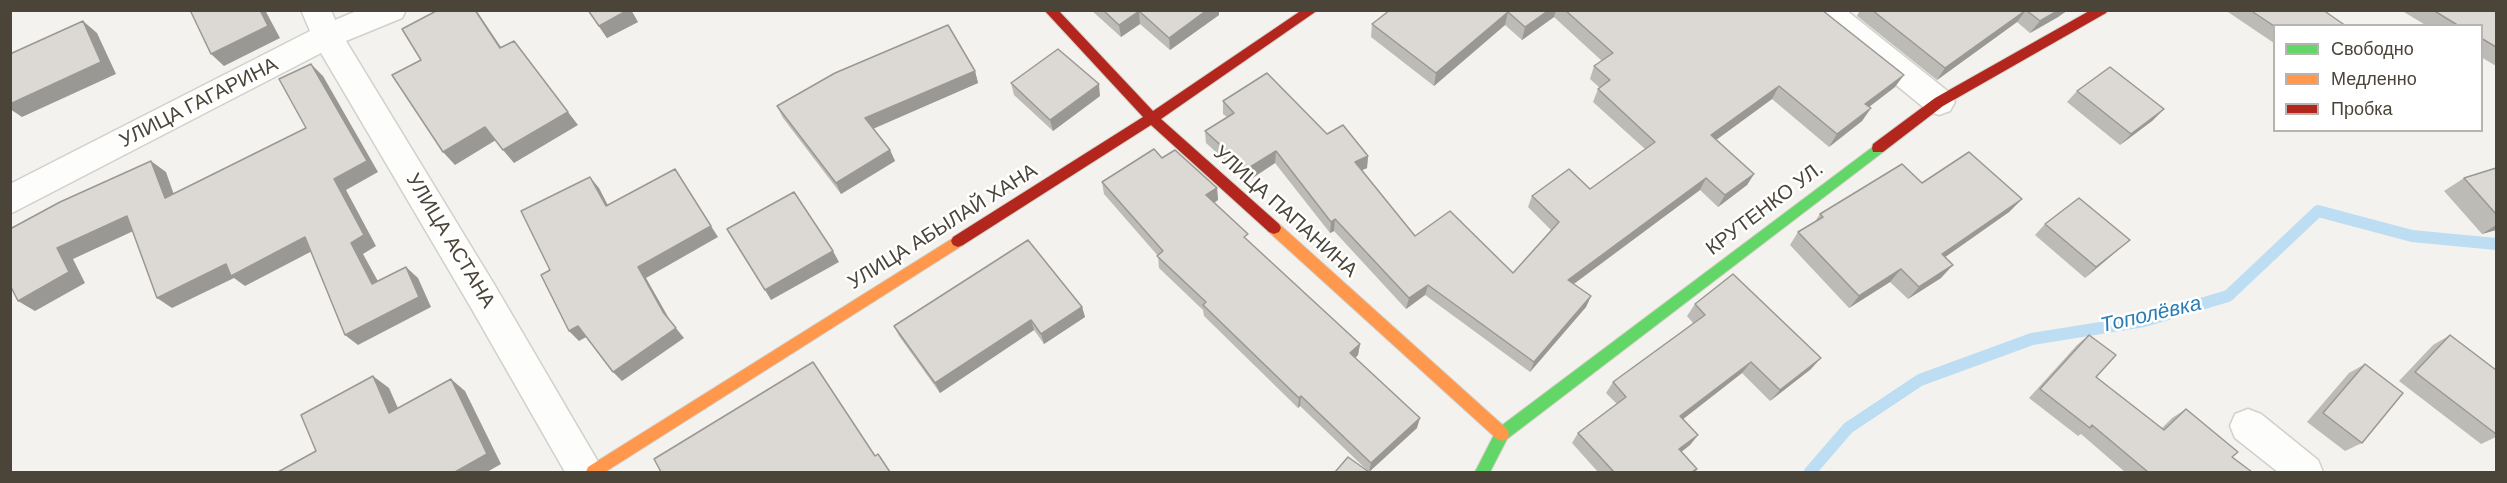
<!DOCTYPE html>
<meta charset="utf-8">
<style>
body{margin:0}
#map{position:relative;width:2507px;height:483px;overflow:hidden;background:#f3f2ee;font-family:Helvetica,sans-serif}
canvas{display:block}
.frame{position:absolute;inset:0;border:12px solid #4b4438;pointer-events:none}
.legend{position:absolute;left:2273px;top:24px;width:210px;height:108px;box-sizing:border-box;background:#fff;border:2px solid #b7b4af;margin:0;padding:8px 10px;list-style:none;font-size:18px;color:#4b4438}
.legend li{display:flex;align-items:center;gap:12px;height:30px}
.legend b{width:30px;border:2px solid #b7b4af}
</style>
<div id="map">
<canvas width="2507" height="483"></canvas>
<div class="frame"></div>
<ul class="legend">
<li><b style="height:8px;background:#63d668"></b>Свободно</li>
<li><b style="height:8px;background:#ff974d"></b>Медленно</li>
<li><b style="height:8px;background:#b3261e"></b>Пробка</li>
</ul>
</div>
<script>
const context = document.querySelector('canvas').getContext('2d');
context.lineJoin = 'round';
function trace(path, color, width, dash) {
  context.strokeStyle = color;
  context.lineWidth = width;
  context.lineCap = dash ? 'butt' : 'round';
  context.setLineDash(dash || []);
  context.stroke(path);
}
function fill(path, color) {
  context.fillStyle = color;
  context.fill(path, 'evenodd');
}
function drawText(font, color, halo, rows, align = 'center') {
  context.font = font + ' Helvetica,sans-serif';
  context.lineWidth = 5;
  context.setLineDash([]);
  context.textBaseline = 'middle';
  context.strokeStyle = halo;
  context.fillStyle = color;
  for (const [text, x, y, turn = 0] of rows) {
    context.save();
    context.translate(x, y);
    context.rotate((+turn || 0) * Math.PI / 180);
    context.textAlign = isNaN(turn) ? turn : align;
    if (halo) context.strokeText(text, 0, 0);
    context.fillText(text, 0, 0);
    context.restore();
  }
}
const stream = new Path2D(`
 M1810,472l38,-44 72,-48 112,-41 112,-18 84,-25 90,-85 94,25 84,8`);
const street = new Path2D(`
 M301,10h30l4,10 24,-10h47l-4,8 -56,23 148,243 103,176 5,12h-37l-95,-166 -149,-253 -311,161v-30l300,-153z
 M1810,10h36l104,83 5,9 -5,9 -11,4 -11,-4 -114,-93z
 M2248,409l13,5 57,46 5,12h-45l-43,-34 -5,-12 5,-12z`);
const fast = new Path2D(`
 M1878,143l5,1 1,4 -1,4 -376,287 -17,33h-15l22,-43z`);
const slow = new Path2D(`
 M1274,222l5,2 228,205 2,5 -2,5 -5,2 -5,-2 -228,-207 -2,-4 2,-4z
 M958,235l5,2 2,4 -2,4 -358,227h-19l2,-5z`);
const jam = new Path2D(`
 M1044,10h14l95,101 149,-101h16l-157,109 118,105 2,4 -2,4 -5,2 -5,-2 -118,-107 -188,120 -5,2 -5,-2 -2,-4 2,-4 190,-120z
 M2091,10h17l-2,3 -163,93 -60,46h-10l-1,-4 1,-4 62,-46z`);
const wall = new Path2D(`
 M587,10h44l7,12 -31,16z
 M1091,10h128v5l-49,35 -30,-26 -19,13z
 M1390,10h432l73,77 -26,20 2,1 -9,13 -33,26 -57,-48 -56,41 38,34 -7,11 -29,22 -18,-17 -126,94 17,12 -5,11 -56,65 -105,-77 -19,14 -72,-78 -4,2 -55,-70 -27,18 -42,-38 -1,-12 22,-14 -4,-3v-13l104,33 41,22 -1,12 -5,2 53,66 98,37 38,-43 -23,-23 4,-11 58,-7 55,-40 -52,-47 5,-13 2,-1 -10,-9 4,-13 8,-5 -48,-44 -32,23 -17,-15 -71,61 -63,-49 1,-13z
 M1860,10h208l-10,7 -28,16 -13,-11 -80,58 -80,-64z
 M2225,10h98l-49,16v17z
 M2405,10h91v56l-15,-9v-31h-54l-23,-14z
 M975,71l3,12 -105,46 17,21 5,11 -54,33 -58,-76 -6,-12z
 M1011,83l89,13 -47,35 -39,-36z
 M2077,91l87,18 -12,12 -32,24 -53,-43z
 M1162,158l55,30 1,12 -4,3 34,38 112,103 -2,11 -3,3 62,70 -48,44 -69,-66 -2,2 -94,-92 -1,-6 -44,-42 -1,-12 -54,-62 -2,-12z
 M2496,168v62l-14,4 -38,-43 20,-13z
 M1922,183l100,16 -13,13 -64,45 -4,21 -33,21 -18,-17 -41,26 -59,-63 8,-13 16,-9 6,-9z
 M2045,224l73,26 -33,28 -50,-43z
 M1695,304l116,65 -41,32 -28,-28 -59,46 15,16 -8,10 -9,7 13,20h-96l-26,-29 6,-10 39,-29 -11,-11 7,-11 80,-59 -6,-7z
 M1082,307l3,10 -41,27 -10,-14 -94,63 -41,-57 -5,-10z
 M2089,335l7,42 66,51 10,-10 14,-9 46,48 20,15h-127l-44,-38 -3,2 -49,-38 48,-53z
 M2450,335l46,35v67l-15,7 -82,-63 34,-36z
 M2365,364l-3,79 -17,8 -38,-29 42,-49z`);
const shadedWall = new Path2D(`
 M260,10h5l15,28 -56,28 -13,-12z
 M475,10h1l35,52 -11,-14z
 M628,10h3l7,12 -31,16 -8,-12z
 M1207,10h12v5l-49,35 -1,-12z
 M1549,10h7l-2,7 -32,23 3,-13z
 M2026,10l-9,12 -80,58 8,-12z
 M2059,10h9l-10,7 -28,16 10,-12z
 M1139,11l1,13 -19,13 -2,-12z
 M1508,12l-3,13 -71,61 2,-13z
 M83,21l14,12 19,41 -94,43 -12,-8v-5z
 M311,64l12,12 55,96 -32,18 30,56 -13,8 22,40 -13,-10 -21,-41 -17,-64z
 M975,71l3,12 -108,47 -5,-12z
 M1904,75l-9,12 -38,29 8,-12z
 M1099,84l1,12 -47,35 -3,-11z
 M1779,86l-7,13 -67,49 6,-13z
 M1871,108l-9,13 -33,26 8,-13z
 M2164,109l-12,12 -32,24 11,-11z
 M568,112l10,13 -64,38 -11,-13z
 M485,127l11,13 -41,25 -12,-13z
 M890,150l5,11 -54,33 -5,-11z
 M1276,151l-1,12 -27,18 -1,-12z
 M1368,156l-1,12 -13,6 1,-12z
 M151,161l15,11 13,37 -14,-11z
 M675,169l43,68 -72,41 25,44 13,16 -62,43 -9,-9 50,-60 -25,-45z
 M1754,174l-7,11 -29,22 7,-12z
 M590,177l9,11 15,29 -8,-11z
 M1706,178l-6,12 -136,101 4,-11z
 M1217,188l1,12 -11,7 -1,-12z
 M2022,199l-13,13 -78,55 11,-13z
 M127,216l15,11 -69,32 12,24 -50,28 -17,-10 39,-53z
 M1335,219l-1,12 -4,2 1,-11z
 M2496,225v5l-14,4z
 M305,237l13,11 -73,38 -11,-8 -62,30 -15,-10 69,-34z
 M2130,240l-12,10 -33,28 11,-11z
 M833,251l6,11 -68,38 -6,-10z
 M1953,265l-12,13 -33,21 11,-12z
 M406,267l12,11 13,29 -73,38 -13,-10z
 M1901,269l-11,13 -41,26 10,-12z
 M1428,285l-3,10 -19,14 3,-11z
 M1591,296l-5,11 -56,65 4,-10z
 M1082,307l3,10 -41,27 -3,-10z
 M1031,320l3,10 -94,63 -5,-10z
 M578,326l10,10 -9,5 -10,-10z
 M1360,344l-2,11 -9,9 1,-11z
 M1821,358l-10,11 -41,32 10,-11z
 M1751,362l-9,11 -69,54 7,-11z
 M373,376l16,12 16,36 -16,-11z
 M451,379l14,12 36,73 -14,8h-32z
 M1301,396l-1,10 -2,2 1,-10z
 M1420,418l-3,10 -48,44 2,-9z
 M1698,435l-8,10 -18,14 7,-10z`);
const building = new Path2D(`
 M190,10h70l8,16 -57,28z
 M438,10h37l25,38 14,-7 54,71 -65,38 -18,-23 -42,25 -51,-77 29,-15 -19,-31z
 M588,10h40l-29,16z
 M1103,10h104l-38,28 -30,-27 -20,14z
 M1390,10h159l-24,17 -17,-15 -72,61 -64,-49z
 M1565,10h257l82,65 -39,29 6,4 -34,26 -58,-48 -68,49 43,39 -29,21 -19,-17 -138,102 23,16 -57,66 -106,-77 -19,13 -74,-79 -4,3 -55,-71 -29,18 -42,-38 29,-18 -11,-12 44,-28 60,61 16,-9 25,31 -13,6 60,74 35,-25 63,62 46,-51 -27,-26 37,-27 21,20 65,-47 -57,-53 12,-9 -16,-14 19,-13z
 M1872,10h154l-81,58z
 M2026,10h33l-19,11z
 M2250,10h73l23,16h-72z
 M2433,10h63v37l-15,-9v-12h-22z
 M83,21l18,41 -91,42v-50z
 M948,25l27,46 -110,47 25,32 -54,33 -59,-77 58,-33z
 M1058,49l41,35 -49,36 -39,-37z
 M311,64l56,97 -33,18 30,56 -13,8 21,41 34,-17 13,30 -74,38 -40,-98 -74,39 -5,-12 -69,34 -30,-82 -70,32 12,24 -51,29 -8,-16v-56l50,-27 91,-41 14,37 141,-70 -27,-49z
 M2110,67l54,42 -33,25 -54,-43z
 M1154,149l8,9 13,-8 42,38 -11,7 42,39 -4,3 116,107 -10,9 70,65 -49,45 -70,-67 -2,2 -96,-93 3,-3 -49,-46 6,-5 -61,-69z
 M1969,152l53,47 -80,55 11,11 -34,22 -18,-18 -42,27 -61,-64 25,-15 -3,-3 82,-50 20,19z
 M2496,168v46l-32,-36z
 M675,169l36,57 -73,41 25,45 13,16 -63,44 -35,-46 -9,5 -28,-56 9,-5 -29,-59 69,-34 16,29z
 M794,192l39,59 -68,39 -38,-61z
 M2079,198l51,42 -34,27 -51,-43z
 M1028,240l54,67 -41,27 -10,-14 -96,63 -41,-57z
 M1733,274l88,84 -41,32 -29,-28 -71,54 18,19 -19,14 18,20 -5,3h-78l-36,-39 48,-36 -13,-15 92,-67 -10,-11z
 M2089,335l27,20 -20,22 68,53 22,-21 52,43 -6,5 20,15h-104l-56,-47 -2,3 -50,-39z
 M2450,335l46,35v64l-81,-62z
 M813,362l62,94 3,-2 12,18h-229l-7,-13z
 M2365,364l38,29 -41,50 -39,-30z
 M373,376l16,37 62,-34 36,75 -32,18h-177l38,-21 -15,-36z
 M1348,457l21,15h-34z`);
const streetNames = [
 ["УЛИЦА ГАГАРИНА",199,103,-27],
 ["КРУТЕНКО УЛ.",1765,209,-37],
 ["УЛИЦА ПАПАНИНА",1285,212,42],
 ["УЛИЦА АБЫЛАЙ ХАНА",943,227,-32],
 ["УЛИЦА АСТАНА",450,241,59]
];
const waterNames = [
 ["Тополёвка",2151,315,-13]
];
trace(stream, '#bddef2', 12);
trace(street, '#d1d0cb', 3);
trace(fast, '#d3cfc5', 2);
trace(slow, '#d3cfc5', 2);
trace(jam, '#d3cfc5', 2);
fill(street, '#fdfdfc');
fill(fast, '#63d668');
fill(slow, '#ff974d');
fill(jam, '#b3261e');
fill(wall, '#bdbbb6');
fill(shadedWall, '#9a9894');
fill(building, '#dcd9d4');
trace(building, '#9a9894', 1.5);
drawText('20px', '#4b4438', '#fff', streetNames);
drawText('italic 21px', '#2a7cb5', '#fff', waterNames);
</script>
